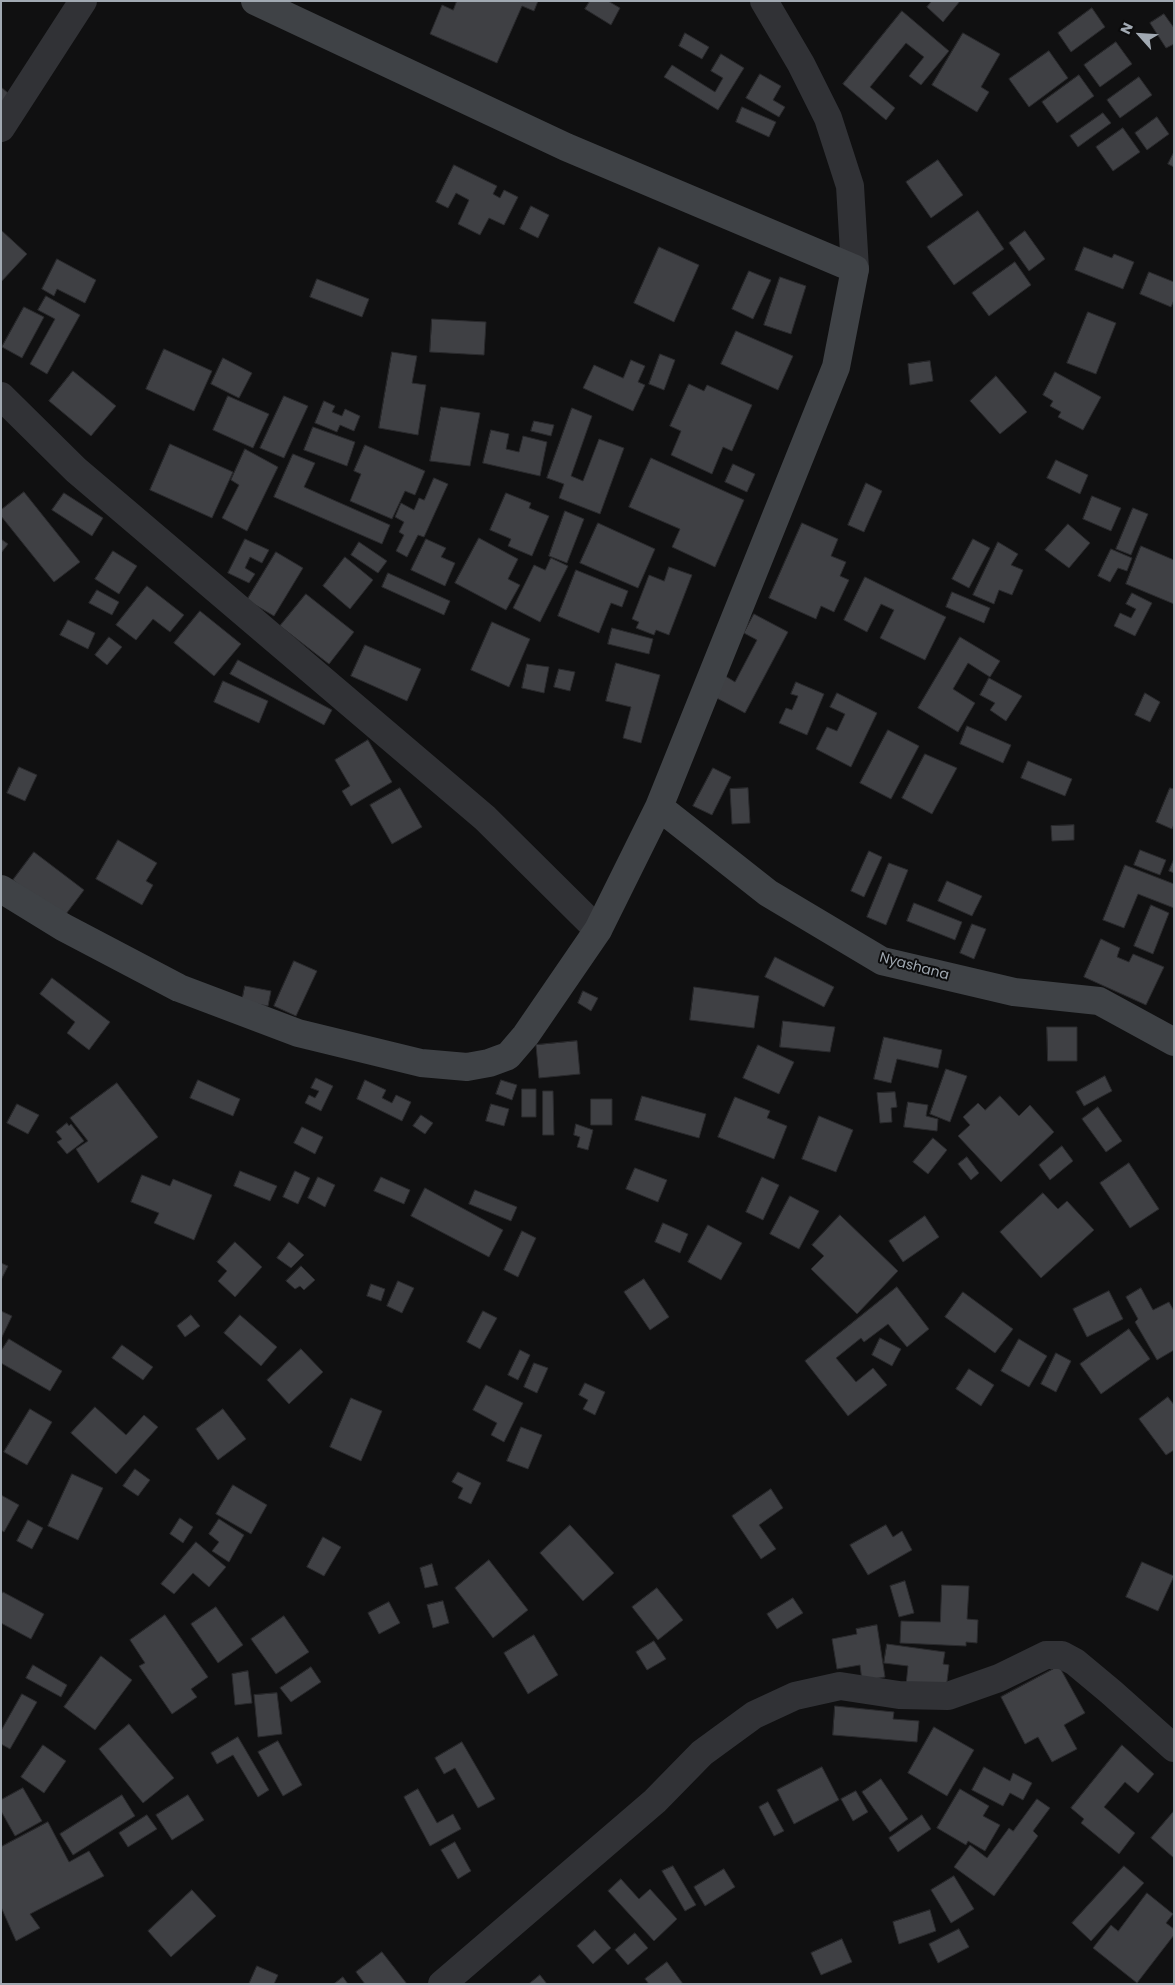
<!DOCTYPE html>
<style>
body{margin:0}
#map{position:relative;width:1175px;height:1985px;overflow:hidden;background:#101011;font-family:Poppins,sans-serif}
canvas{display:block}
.frame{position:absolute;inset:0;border:2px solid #a1a9b2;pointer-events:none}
.north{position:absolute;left:1115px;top:10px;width:50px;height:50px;-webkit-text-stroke:4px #0b0b0c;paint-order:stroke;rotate:296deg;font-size:14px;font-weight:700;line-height:20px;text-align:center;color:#a1a9b2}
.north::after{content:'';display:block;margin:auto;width:18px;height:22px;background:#a1a9b2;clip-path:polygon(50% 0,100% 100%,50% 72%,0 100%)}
</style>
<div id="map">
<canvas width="1175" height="1985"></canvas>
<div class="frame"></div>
<div class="north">N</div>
</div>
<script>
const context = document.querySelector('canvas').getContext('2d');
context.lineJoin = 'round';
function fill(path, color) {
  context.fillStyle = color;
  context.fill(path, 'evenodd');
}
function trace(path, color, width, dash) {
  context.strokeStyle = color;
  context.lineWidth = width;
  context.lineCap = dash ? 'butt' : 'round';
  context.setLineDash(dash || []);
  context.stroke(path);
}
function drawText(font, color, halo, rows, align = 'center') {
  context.font = font + ' Poppins,sans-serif';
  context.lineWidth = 4;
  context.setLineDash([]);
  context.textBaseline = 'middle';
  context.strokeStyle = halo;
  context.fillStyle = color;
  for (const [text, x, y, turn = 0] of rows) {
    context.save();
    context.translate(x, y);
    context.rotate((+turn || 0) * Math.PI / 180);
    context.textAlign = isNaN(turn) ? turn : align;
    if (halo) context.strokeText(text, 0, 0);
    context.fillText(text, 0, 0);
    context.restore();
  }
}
const building = new Path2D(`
 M457,1h81l-4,10 -12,-5 -25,57 -67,-29 12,-29 11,5z
 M590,1h18l12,7 -9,17 -26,-16z
 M932,1h28l-17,21 -16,-15z
 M1092,8l13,19 -34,25 -13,-19z
 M902,11l47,40 -28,34 -12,-9 15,-19 -18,-14 -36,44 25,21 -9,12 -43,-36z
 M1164,14l10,14v16l-8,4 -16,-25z
 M685,33l24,14 -7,12 -23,-13z
 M963,33l37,21 -19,33 8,5 -12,20 -45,-27z
 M1116,42l16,22 -32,23 -16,-22z
 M1049,51l19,27 -39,29 -20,-28z
 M721,54l23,14 -26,42 -54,-33 8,-12 43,27 8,-14 -12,-7z
 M760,74l21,12 -8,14 12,7 -6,10 -33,-19z
 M1079,75l15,21 -37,27 -15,-21z
 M1139,77l13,18 -32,23 -13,-18z
 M1,87l14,12 -14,16z
 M742,107l34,15 -7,15 -33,-15z
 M1103,113l8,10 -33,24 -8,-11z
 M1157,117l12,17 -22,16 -12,-17z
 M1123,128l17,24 -27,19 -17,-24z
 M1174,152v15l-6,-3z
 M938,160l25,35 -32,23 -25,-36z
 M454,165l43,21 -4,8 7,4 4,-8 14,7 -14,28 -15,-7 -9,17 -22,-11 11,-24 -13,-7 -8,15 -12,-6z
 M531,206l18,9 -11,23 -18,-9z
 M978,211l26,38 -50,36 -27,-38z
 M1,230l26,24 -26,28z
 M1025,231l20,28 -16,12 -20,-28z
 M659,247l40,18 -25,57 -40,-19z
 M1084,247l28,11 2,-4 20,8 -11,27 -48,-19z
 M57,259l39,21 -11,23 -28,-14 -3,7 -12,-7z
 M1015,262l16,23 -42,31 -17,-23z
 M749,271l22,9 -18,39 -21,-10z
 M1149,272l25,10v18l-3,7 -31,-13z
 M780,277l26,9 -15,48 -27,-9z
 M317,279l52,20 -7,18 -52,-20z
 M46,296l34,19 -33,59 -17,-10 25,-45 -17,-9z
 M24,307l20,10 -22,41 -20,-11z
 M1088,312l28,11 -20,51 -29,-11z
 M432,319l54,3 -2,33 -54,-3z
 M736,331l57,25 -15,34 -57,-26z
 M164,349l48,22 -18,40 -48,-22z
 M392,352l25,4 -5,27 14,2 -8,50 -39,-7z
 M660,354l15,6 -11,30 -15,-6z
 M223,358l29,15 -13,25 -28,-14z
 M631,360l14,6 -7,16 7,3 -12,26 -50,-23 11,-23 29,13z
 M930,361l3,20 -23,4 -2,-21z
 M73,371l43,35 -25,30 -42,-35z
 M1055,372l46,25 -18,33 -25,-13 3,-5 -11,-6 3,-5 -10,-6z
 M996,376l31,36 -27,22 -30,-33z
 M689,384l15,7 3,-6 45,20 -20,46 -9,-4 -11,27 -41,-19 10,-24 -11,-5z
 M228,396l41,18 -16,34 -40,-18z
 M284,396l24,10 -24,52 -24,-10z
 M324,401l11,5 -3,6 10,4 3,-7 15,7 -6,15 -14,-6 -3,7 -22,-9z
 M441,407l39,6 -10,53 -40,-5z
 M572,408l20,8 -21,60 12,5 16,-42 25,9 -24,66 -41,-16 5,-14 -17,-6z
 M534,421l20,4 -3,11 -20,-5z
 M313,427l42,15 -8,24 -43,-16z
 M491,430l18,4 -3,15 13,3 4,-16 24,6 -7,34 -57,-13z
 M170,444l63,28 -21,46 -62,-28z
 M365,445l60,26 -10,24 -10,-4 -13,28 -42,-18 11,-27 -7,-3z
 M245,449l33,18 -31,64 -25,-13 17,-33 -8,-5z
 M293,454l22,9 -11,24 86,38 -8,19 -108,-47z
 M651,458l93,42 -29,67 -43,-20 8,-18 -51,-22z
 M1056,460l32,15 -8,19 -33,-16z
 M733,464l22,10 -8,18 -22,-10z
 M434,478l14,6 -24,53 -6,-2 -11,22 -11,-6 8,-16 -5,-3 5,-10 -9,-5 6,-14 13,7 5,-12 5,2z
 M866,483l16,8 -18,41 -16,-7z
 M24,492l56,70 -26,20 -53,-66v-6z
 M64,493l39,25 -11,18 -40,-26z
 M506,493l25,10 -2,5 20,8 -17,40 -24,-10 3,-7 -21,-9z
 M1092,496l29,12 -10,23 -28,-12z
 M1133,508l15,6 -17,41 -15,-6z
 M565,511l19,8 -17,44 -18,-7z
 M598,523l57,26 -17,39 -58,-25z
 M802,523l36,16 -7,17 15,6 -6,14 9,4 -15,32 -13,-6 -5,13 -47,-21z
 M1068,524l22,19 -21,25 -24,-18z
 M479,538l39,21 -10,20 12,6 -14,25 -51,-27z
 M1,539l7,5 -7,9z
 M245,539l24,11 -7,13 -12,-6 -5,11 10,6 -6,9 -21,-10z
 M426,539l20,9 -5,9 14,6 -10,23 -34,-16z
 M973,539l17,9 -21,40 -17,-9z
 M359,542l28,19 -9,12 -27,-18z
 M998,542l20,12 -7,11 12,5 -11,25 -13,-5 -5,14 -21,-9z
 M1141,546l33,14v44l-48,-20z
 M1111,549l21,9 -5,13 -9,-3 -8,14 -12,-6z
 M113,551l24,15 -18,28 -24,-15z
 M276,552l27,16 -29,48 -27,-16z
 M345,557l28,23 -23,29 -27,-23z
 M551,558l17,8 -28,56 -27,-14 21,-43 11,5z
 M669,567l23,8 -23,60 -13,-5 -2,5 -18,-7 3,-6 -7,-3 17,-44 15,6z
 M576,570l52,21 -6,16 -11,-4 -12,30 -41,-17z
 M388,573l62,28 -6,14 -62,-28z
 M865,577l81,40 -21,43 -45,-22 14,-28 -13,-6 -14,28 -23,-12z
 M147,586l37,29 -14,17 -17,-13 -17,21 -20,-15z
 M97,590l22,12 -7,13 -23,-12z
 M952,592l38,16 -6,15 -38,-16z
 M1132,593l20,10 -17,33 -21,-10 6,-13 11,5 5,-9 -10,-5z
 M306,594l48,38 -25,32 -49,-38z
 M200,611l41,33 -27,32 -40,-33z
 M754,614l34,18 -43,81 -34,-18 11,-21 13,8 22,-42 -13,-7z
 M68,620l27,13 -7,16 -28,-14z
 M492,622l38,17 -21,48 -38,-17z
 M612,628l41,11 -4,15 -41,-10z
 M109,637l13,10 -15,18 -12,-10z
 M960,637l40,24 -10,16 -22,-14 -15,26 22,14 -17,29 -40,-24z
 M365,645l56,24 -14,32 -56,-25z
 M238,660l94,50 -8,15 -94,-51z
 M616,663l44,12 -19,68 -18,-5 8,-31 -25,-6z
 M527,664l22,3 -5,26 -22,-5z
 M559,669l16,3 -5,19 -16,-4z
 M989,678l33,18 -16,25 -16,-11 5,-7 -15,-8z
 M223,681l45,20 -9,22 -45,-21z
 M796,682l28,12 -17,41 -28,-12 7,-15 6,2 6,-14 -7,-2z
 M837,693l40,20 -26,54 -35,-18 11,-22 10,4 8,-17 -15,-7z
 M1145,693l15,9 -10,20 -15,-7z
 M967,726l44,19 -8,18 -43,-19z
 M888,730l31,16 -28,53 -31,-16z
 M368,740l24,42 -41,24 -9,-15 8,-5 -15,-26z
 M925,754l32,14 -25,46 -30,-16z
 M1028,761l44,18 -7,17 -44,-18z
 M19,767l18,8 -12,26 -18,-8z
 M713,768l18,9 -19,38 -19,-9z
 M400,788l22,39 -30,17 -22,-39z
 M748,788l2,35 -18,1 -2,-35z
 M1170,788l4,1v35l-2,5 -16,-7z
 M1074,825v15l-22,1 -1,-15z
 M118,840l39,23 -11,18 7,4 -11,20 -46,-26z
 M1140,850l26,10 -6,15 -26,-10z
 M869,851l13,6 -18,40 -13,-6z
 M34,852l50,38 -21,28 -50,-38z
 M1174,859v14l-5,-2z
 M889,863l19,7 -22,55 -19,-8z
 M1125,865l49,19v24l-36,-14 -14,34 -21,-8z
 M947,881l35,15 -10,20 -34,-15z
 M914,903l48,19 -7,18 -48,-19z
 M1151,905l18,8 -16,41 -19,-8z
 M972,924l14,5 -12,30 -14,-6z
 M1101,939l19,9 -3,9 12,5 4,-8 31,13 -18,38 -62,-28z
 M775,957l59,30 -10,20 -59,-30z
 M294,961l23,10 -21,45 -22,-10z
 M52,978l58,44 -21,28 -22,-17 8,-11 -35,-28z
 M245,986l26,5 -3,15 -26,-5z
 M694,987l65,9 -5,32 -64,-8z
 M583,991l15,7 -7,13 -13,-8z
 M783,1021l52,6 -5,25 -50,-5z
 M1047,1027h30v34h-29z
 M884,1037l58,13 -4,18 -41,-9 -6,24 -17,-4z
 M577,1041l3,33 -41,4 -3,-33z
 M758,1045l36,17 -15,32 -36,-16z
 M946,1069l21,7 -17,46 -20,-8z
 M1105,1076l7,15 -28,15 -8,-14z
 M316,1078l17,8 -12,25 -16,-8 4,-8 6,3 4,-7 -8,-3z
 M198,1080l42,19 -7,17 -43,-18z
 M365,1080l21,10 -4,8 10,5 4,-8 15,7 -9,19 -45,-22z
 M501,1080l16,5 -5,15 -16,-6z
 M117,1083l41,54 -60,46 -22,-34 12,-8 -18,-23z
 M522,1089h14v28h-14z
 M543,1091h10l1,44h-11z
 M895,1092l2,15 -6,1 1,14 -12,1 -3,-30z
 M642,1096l64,18 -7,24 -64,-18z
 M1000,1096l19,20 11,-11 24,27 -53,50 -43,-46 12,-11 -7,-8 15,-14 7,7z
 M735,1097l35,14 -3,7 20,8 -13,33 -56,-22z
 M591,1099h21v26h-21z
 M908,1102l20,3 -2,11 12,3 -1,12 -33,-4z
 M17,1104l22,11 -11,19 -21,-11z
 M491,1104l18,5 -5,17 -18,-5z
 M1098,1107l24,34 -16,11 -24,-33z
 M421,1115l12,8 -8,11 -12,-8z
 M819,1116l34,14 -17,42 -34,-13z
 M67,1123l2,3 2,-2 13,17 -17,13 -10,-12 5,-3 -6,-7z
 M576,1124l17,6 -5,20 -11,-3 3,-10 -6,-2z
 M302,1127l21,10 -8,17 -21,-11z
 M933,1138l14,12 -19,24 -15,-12z
 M1062,1146l11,15 -23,19 -11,-15z
 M967,1157l12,16 -8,7 -13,-16z
 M1129,1163l30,46 -29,19 -30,-45z
 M635,1168l32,12 -9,22 -32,-13z
 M240,1171l37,15 -7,15 -36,-15z
 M295,1171l15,7 -12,26 -15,-7z
 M142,1175l28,11 3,-7 39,16 -18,45 -40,-17 5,-10 -28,-11z
 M318,1177l17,8 -10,22 -17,-9z
 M381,1177l29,13 -6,14 -30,-13z
 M762,1177l17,8 -16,35 -17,-8z
 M425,1188l78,42 -14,27 -78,-41z
 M475,1190l42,17 -6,14 -42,-17z
 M1043,1193l15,16 9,-8 27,29 -53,48 -41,-46z
 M790,1196l29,15 -20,38 -29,-15z
 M840,1215l58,56 -41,43 -46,-45 13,-13 -12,-11z
 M925,1216l14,21 -36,25 -14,-21z
 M663,1223l25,11 -8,19 -25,-11z
 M708,1225l34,18 -21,37 -33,-18z
 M522,1231l14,7 -18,39 -14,-7z
 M235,1242l27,25 -27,30 -17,-16 9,-10 -10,-9z
 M289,1242l15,13 -13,13 -14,-10z
 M1,1263l7,3 -7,14z
 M301,1266l14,14 -11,10 -4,-4 -5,3 -9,-8z
 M644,1279l25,38 -19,13 -26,-38z
 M398,1281l16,7 -12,25 -15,-7z
 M371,1284l14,5 -4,12 -14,-5z
 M897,1287l32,42 -22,18 -19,-23 -24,18 -3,-4 -25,20 20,24 17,-14 14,17 -39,31 -43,-55z
 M1141,1288l12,22 16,-8 5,9v39l-17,10 -22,-38 3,-3 -12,-22z
 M1109,1291l14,28 -36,18 -14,-28z
 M963,1292l50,37 -18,24 -50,-36z
 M1,1311l11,5 -11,23z
 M483,1311l14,7 -17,31 -13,-7z
 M191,1315l9,11 -15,11 -8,-11z
 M240,1315l37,32 -16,19 -37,-33z
 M1129,1329l21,30 -49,35 -21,-30z
 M880,1338l21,11 -9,17 -20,-11z
 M9,1339l53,32 -12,20 -49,-28v-12z
 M1019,1339l28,17 -18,31 -28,-16z
 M122,1345l31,22 -10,13 -31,-22z
 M301,1349l22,23 -34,32 -22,-24z
 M520,1350l10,5 -12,25 -10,-5z
 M1056,1353l15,8 -15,31 -15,-8z
 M534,1363l14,5 -11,25 -13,-6z
 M969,1369l25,16 -13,21 -25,-17z
 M585,1383l20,9 -10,23 -12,-6 5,-9 -9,-5z
 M486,1385l37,18 -19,39 -13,-7 6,-12 -24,-13z
 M1168,1397l6,8v45l-8,5 -27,-36z
 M351,1398l31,13 -21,50 -31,-14z
 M95,1407l31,28 18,-20 14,12 -42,47 -45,-41z
 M30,1409l22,13 -25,43 -23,-13z
 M223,1409l23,30 -28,21 -22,-31z
 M521,1427l21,8 -14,34 -21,-8z
 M135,1469l15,11 -12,16 -15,-10z
 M458,1472l23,11 -10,21 -13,-6 5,-10 -11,-6z
 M72,1474l31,14 -25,52 -30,-14z
 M233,1485l34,20 -16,29 -35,-20z
 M771,1489l12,19 -24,17 17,24 -15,10 -29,-43z
 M1,1495l18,10 -15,27 -3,-2z
 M180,1518l13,9 -10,16 -13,-9z
 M219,1519l25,16 -15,27 -17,-11 7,-9 -10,-8z
 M28,1520l15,8 -11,21 -15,-8z
 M570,1525l44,48 -31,28 -43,-48z
 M886,1525l7,12 9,-6 10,19 -44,25 -18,-30z
 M323,1537l18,10 -17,29 -17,-9z
 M196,1542l30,25 -17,20 -16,-14 -19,21 -13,-10z
 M489,1560l39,50 -35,28 -38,-50z
 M1142,1562l32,14 -16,35 -32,-14z
 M432,1564l6,21 -13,3 -5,-20z
 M905,1581l9,32 -15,4 -9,-31z
 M942,1585l27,1 -2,33 11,1 -1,23 -11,-1v4l-66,-3 1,-22 39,1z
 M657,1588l26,32 -25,20 -26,-33z
 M3,1592l41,22 -13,25 -30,-16v-28z
 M793,1598l10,15 -26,16 -10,-15z
 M443,1601l6,22 -16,5 -6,-23z
 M389,1602l11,21 -21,11 -11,-21z
 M216,1607l27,38 -25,18 -27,-39z
 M165,1615l43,62 -17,12 6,8 -25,17 -33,-48 6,-3 -15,-23z
 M284,1616l25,36 -33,22 -25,-35z
 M877,1625l8,52 -23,4 -2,-16 -23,4 -5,-30 25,-5 -1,-5z
 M534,1635l24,40 -30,19 -24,-41z
 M654,1641l12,18 -19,11 -11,-18z
 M887,1644l58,8 -2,12 6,1 -3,25 -40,-5 2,-19 -24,-3z
 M101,1656l31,24 -37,50 -31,-23z
 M33,1665l34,20 -6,12 -35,-19z
 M1059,1666l26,47 -21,12 13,24 -25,13 -14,-25 -13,7 -24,-47z
 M311,1667l10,15 -30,20 -11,-14z
 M248,1671l4,32 -17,2 -3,-31z
 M277,1693l5,41 -24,3 -4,-42z
 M22,1694l15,8 -27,47 -9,-5v-13z
 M835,1706l59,6 -1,7 26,2 -2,21 -84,-7z
 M129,1724l45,54 -31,25 -44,-54z
 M934,1727l40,23 -27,46 -39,-23z
 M238,1737l31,53 -11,7 -25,-42 -16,9 -6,-11z
 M278,1741l24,44 -19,11 -25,-44z
 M462,1742l33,57 -17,9 -23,-40 -11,6 -9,-16z
 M43,1745l23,16 -22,32 -23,-16z
 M1122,1745l32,29 -16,19 -13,-11 -21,25 31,26 -16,21 -38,-31 3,-4 -13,-11z
 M822,1767l17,33 -45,24 -17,-34z
 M984,1767l26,14 3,-8 19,10 -9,17 -13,-7 -7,13 -31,-16z
 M881,1779l27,40 -18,13 -28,-40z
 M23,1788l19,33 -27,15 -14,-25v-11z
 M418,1789l19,34 16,-9 8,15 -31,17 -26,-49z
 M960,1789l29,17 -6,10 17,9 -15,26 -17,-10 -2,4 -29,-17z
 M856,1791l12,21 -15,9 -12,-22z
 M122,1795l13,21 -62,39 -13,-21z
 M188,1795l16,25 -32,20 -16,-25z
 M1037,1799l13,9 -17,23 5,5 -44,60 -40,-29 16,-22 17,13 22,-30 4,3z
 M768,1802l16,29 -10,5 -15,-29z
 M1174,1811v47l-23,-20z
 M147,1815l10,14 -29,18 -9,-14z
 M922,1815l9,14 -33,23 -9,-14z
 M48,1822l21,40 20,-11 15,25 -74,38 10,14 -24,13 -15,-34v-60z
 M455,1842l16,29 -13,8 -17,-29z
 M673,1866l23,39 -11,6 -23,-40z
 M1124,1866l20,17 -53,58 -19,-18z
 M724,1869l11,18 -30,19 -11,-19z
 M954,1876l20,33 -23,14 -20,-33z
 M621,1879l18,20 11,-10 27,30 -23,22 -46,-50z
 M192,1890l24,26 -45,41 -23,-26z
 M1147,1893l26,21 -7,9 8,6v6l-37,48 -44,-35 18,-23 7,6z
 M930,1910l6,21 -37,13 -6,-22z
 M959,1929l10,18 -31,16 -9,-19z
 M595,1930l16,18 -18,16 -16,-18z
 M635,1933l13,15 -20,17 -13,-15z
 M842,1939l10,23 -31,13 -10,-22z
 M382,1952l25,32h-42l-9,-12z
 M667,1962l16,22h-34l-4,-5z
 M257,1966l21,9 -4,9h-25z
 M540,1975l7,9h-18z
 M343,1977l5,7h-14z`);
const street = new Path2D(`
 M764,1l37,63 27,54 22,68 5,83
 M1,128l82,-127
 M1,396l75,74 409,348 113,112
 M442,1984l213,-183 47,-48 52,-38 41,-19 45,-10 59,9 49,1 51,-18 47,-23h16l13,7 36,30 63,56`);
const secondary = new Path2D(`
 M659,807l109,86 114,68 132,31 85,9 75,41
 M1,889l62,38 116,61 119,45 123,30 46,4 22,-4 19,-7 18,-21 72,-105 61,-123 177,-440 19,-98 -289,-122 -311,-146`);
const streetNames = [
 ["Nyashana",914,967,15]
];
fill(building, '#3f4044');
trace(building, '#2a2a2d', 1);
trace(street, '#313236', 28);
trace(secondary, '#3f4246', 28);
drawText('14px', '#a1a9b2', '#0b0b0c', streetNames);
</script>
